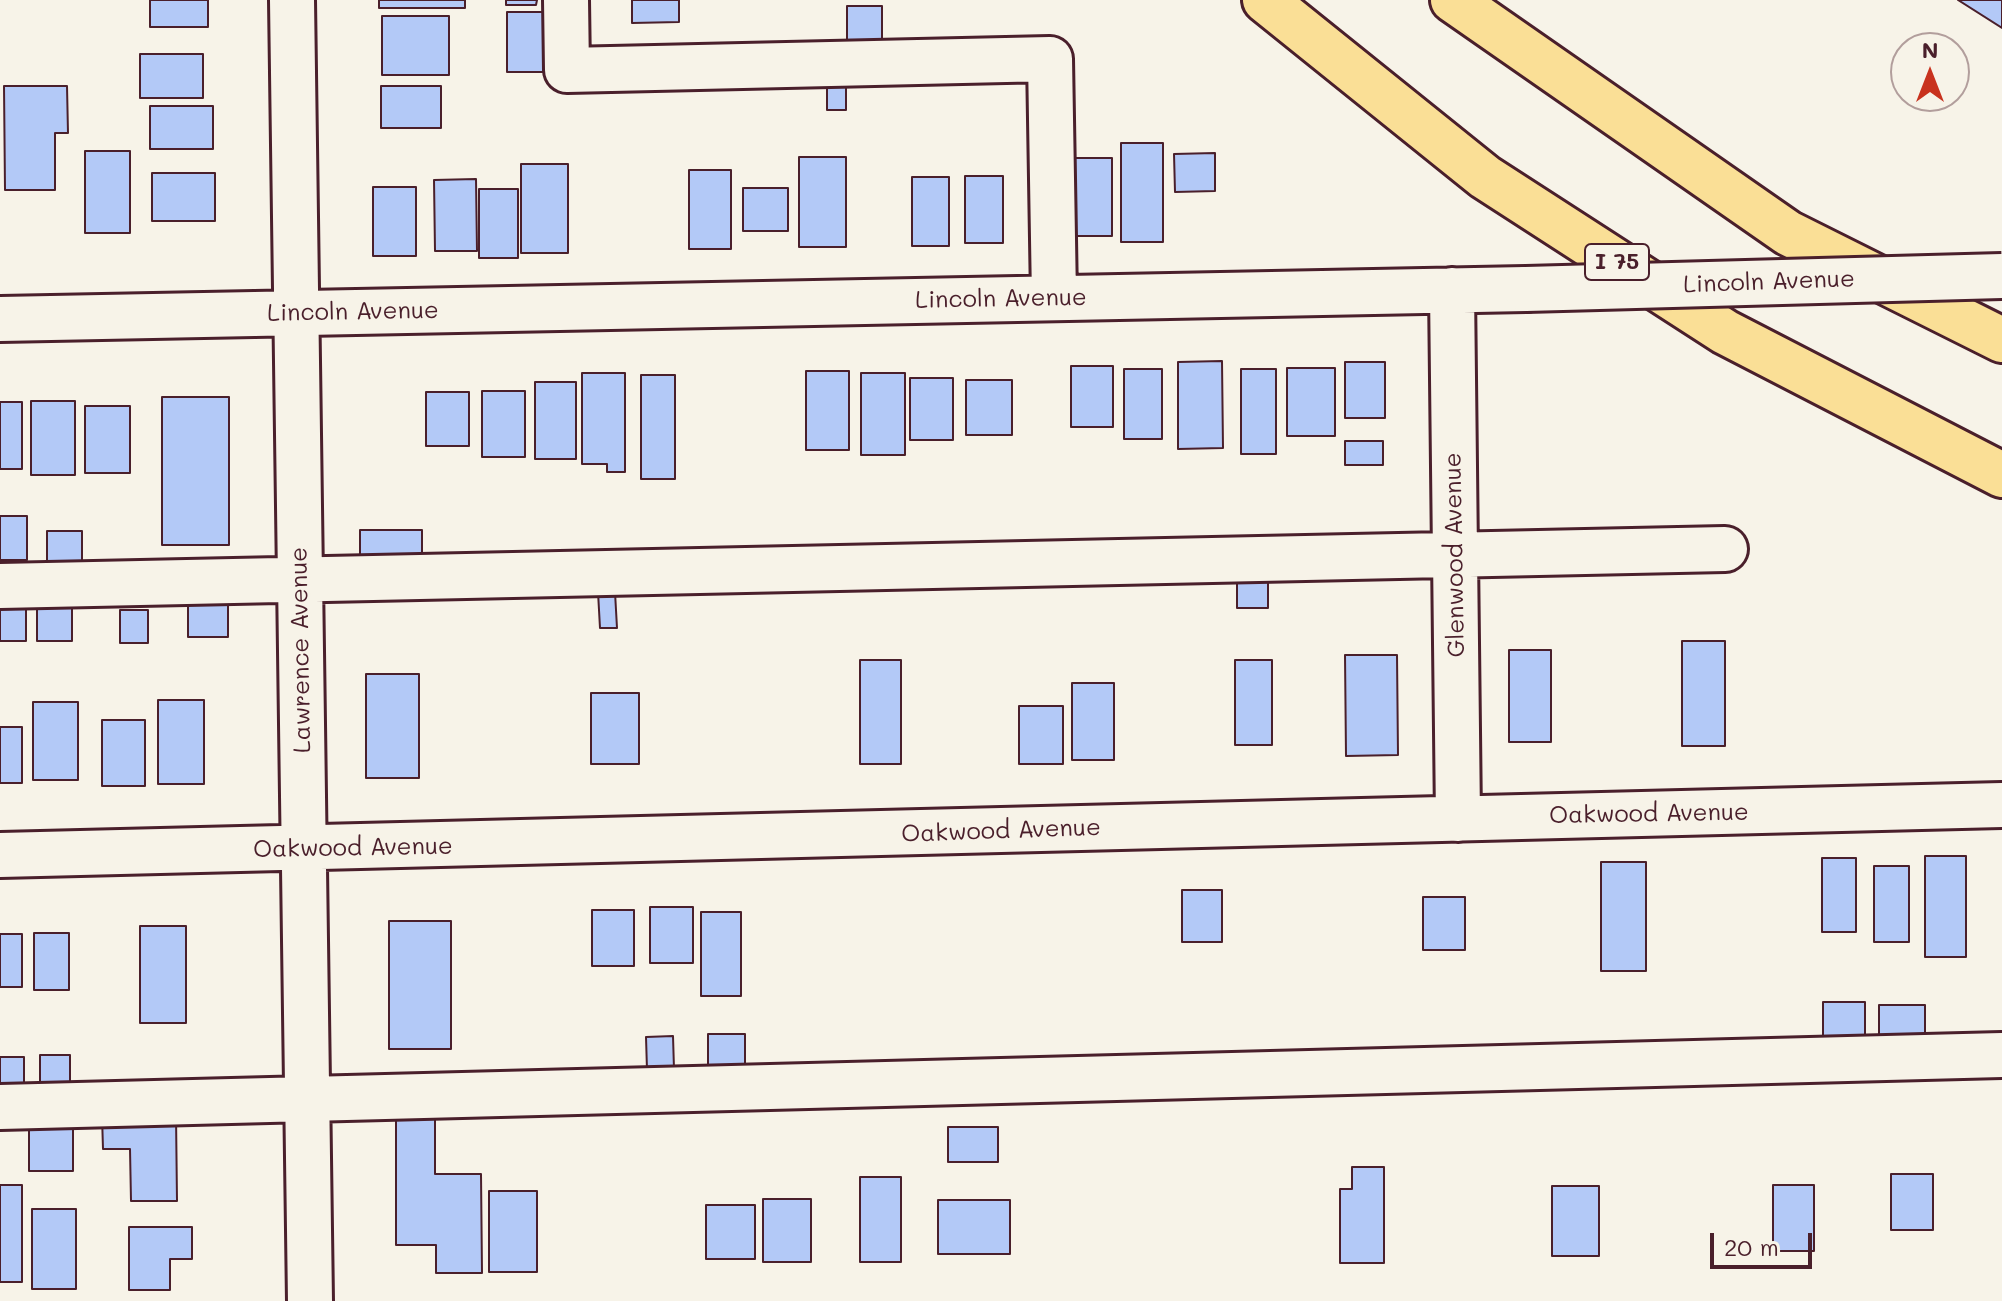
<!DOCTYPE html>
<style>
body{margin:0}
#map{position:relative;width:2002px;height:1301px;overflow:hidden;background:#f7f3e8;font-family:Mali,sans-serif}
canvas{display:block}
.north{position:absolute;left:1890px;top:32px;width:80px;height:80px;box-sizing:border-box;background:#f7f3e8;border:2px solid #b29e9c;border-radius:50%;rotate:0deg;font-size:22px;font-weight:700;line-height:32px;text-align:center;color:#4a1f2b}
.north::after{content:'';display:block;margin:auto;width:28px;height:36px;background:#c8321e;clip-path:polygon(50% 0,100% 100%,50% 72%,0 100%)}
.scale{position:absolute;left:1710px;top:1233px;width:102px;height:36px;box-sizing:border-box;border:4px solid #4a1f2b;border-top:0;padding-left:10px;font-size:24px;line-height:28px;white-space:nowrap;color:#4a1f2b;-webkit-text-stroke:6px #f7f3e8;paint-order:stroke}
</style>
<div id="map">
<canvas width="2002" height="1301"></canvas>
<div class="north">N</div>
<div class="scale">20 m</div>
</div>
<script>
const context = document.querySelector('canvas').getContext('2d');
context.lineJoin = 'round';
function fill(path, color) {
  context.fillStyle = color;
  context.fill(path, 'evenodd');
}
function trace(path, color, width, dash) {
  context.strokeStyle = color;
  context.lineWidth = width;
  context.lineCap = dash ? 'butt' : 'round';
  context.setLineDash(dash || []);
  context.stroke(path);
}
function drawText(font, color, halo, rows, align = 'center') {
  context.font = font + ' Mali,sans-serif';
  context.lineWidth = 7;
  context.setLineDash([]);
  context.textBaseline = 'middle';
  context.strokeStyle = halo;
  context.fillStyle = color;
  for (const [text, x, y, turn = 0] of rows) {
    context.save();
    context.translate(x, y);
    context.rotate((+turn || 0) * Math.PI / 180);
    context.textAlign = isNaN(turn) ? turn : align;
    if (halo) context.strokeText(text, 0, 0);
    context.fillText(text, 0, 0);
    context.restore();
  }
}
const building = new Path2D(`
 M150,0h58v27h-58z
 M379,0h86v8h-86z
 M506,0h31l-1,5h-30z
 M632,0h47v22l-47,1z
 M1958,0h44v28z
 M847,6h35v42h-35z
 M507,12h38v60h-38z
 M382,16h67v59h-67z
 M140,54h63v44h-63z
 M827,82h19v28h-19z
 M4,86h63l1,47h-13v57h-50z
 M381,86h60v42h-60z
 M150,106h63v43h-63z
 M1121,143h42v99h-42z
 M85,151h45v82h-45z
 M1215,153v38l-40,1 -1,-38z
 M799,157h47v90h-47z
 M1066,158h46v78h-46z
 M521,164h47v89h-47z
 M689,170h42v79h-42z
 M152,173h63v48h-63z
 M965,176h38v67h-38z
 M912,177h37v69h-37z
 M476,179l1,72h-42l-1,-71z
 M373,187h43v69h-43z
 M743,188h45v43h-45z
 M479,189h39v69h-39z
 M1222,361l1,87 -45,1v-87z
 M1345,362h40v56h-40z
 M1071,366h42v61h-42z
 M1287,368h48v68h-48z
 M1124,369h38v70h-38z
 M1241,369h35v85h-35z
 M806,371h43v79h-43z
 M582,373h43v99h-18v-8h-25z
 M861,373h44v82h-44z
 M641,375h34v104h-34z
 M910,378h43v62h-43z
 M966,380h46v55h-46z
 M535,382h41v77h-41z
 M482,391h43v66h-43z
 M426,392h43v54h-43z
 M162,397h67v148h-67z
 M31,401h44v74h-44z
 M0,402h22v67h-22z
 M85,406h45v67h-45z
 M1345,441h38v24h-38z
 M0,516h27v44h-27z
 M360,530h62v39h-62z
 M47,531h35v34h-35z
 M1237,572h31v36h-31z
 M598,592h17l2,36h-17z
 M188,598h40v39h-40z
 M0,606l26,1v34h-26z
 M37,606h35v35h-35z
 M120,610h28v33h-28z
 M1682,641h43v105h-43z
 M1509,650h42v92h-42z
 M1345,655h52l1,100 -52,1z
 M860,660h41v104h-41z
 M1235,660h37v85h-37z
 M366,674h53v104h-53z
 M1072,683h42v77h-42z
 M591,693h48v71h-48z
 M158,700h46v84h-46z
 M33,702h45v78h-45z
 M1019,706h44v58h-44z
 M102,720h43v66h-43z
 M0,727h22v56h-22z
 M1925,856h41v101h-41z
 M1822,858h34v74h-34z
 M1601,862h45v109h-45z
 M1874,866h35v76h-35z
 M1182,890h40v52h-40z
 M1423,897h42v53h-42z
 M650,907h43v56h-43z
 M592,910h42v56h-42z
 M701,912h40v84h-40z
 M389,921h62v128h-62z
 M140,926h46v97h-46z
 M34,933h35v57h-35z
 M0,934h22v53h-22z
 M1823,1002h42v44h-42z
 M1879,1005h46v41h-46z
 M708,1034h37v38h-37z
 M673,1036l1,33 -27,1 -1,-33z
 M40,1055h30v32l-30,1z
 M0,1057h24v30h-24z
 M176,1115l1,86h-46l-1,-52h-27l-1,-33z
 M396,1115h39v59h46l1,99h-46v-28h-40z
 M29,1119h44v52h-44z
 M948,1127h50v35h-50z
 M1352,1167h32v96h-44v-74h12z
 M1891,1174h42v56h-42z
 M860,1177h41v85h-41z
 M0,1185h22v97h-22z
 M1773,1185h41v66h-41z
 M1552,1186h47v70h-47z
 M489,1191h48v81h-48z
 M763,1199h48v63h-48z
 M938,1200h72v54h-72z
 M706,1205h49v54h-49z
 M32,1209h44v80h-44z
 M129,1227h63v32h-22v31h-41z`);
const minor = new Path2D(`
 M292,0l18,1301
 M566,0l1,70 483,-11 4,239
 M1452,290l6,529
 M0,319l1526,-30
 M0,586l1725,-37
 M0,855l2002,-50
 M0,1107l2002,-52`);
const highway = new Path2D(`
 M1265,0l220,177 130,84 110,71 277,143
 M1453,0l335,233 214,107`);
const minorBridge = new Path2D(`
 M1526,289l476,-13`);
const shields = [
 [1617,262,64]
];
const shieldNames = [
 ["I 75",1617,262]
];
const streetNames = [
 ["Lincoln Avenue",1769,282,-2],
 ["Lincoln Avenue",1001,299,-1],
 ["Lincoln Avenue",353,312,-1],
 ["Glenwood Avenue",1455,555,-91],
 ["Lawrence Avenue",301,650,-91],
 ["Oakwood Avenue",1649,814,-1],
 ["Oakwood Avenue",1001,831,-2],
 ["Oakwood Avenue",353,848,-1]
];
fill(building, '#b3c9f7');
trace(building, '#4a1f2b', 2);
trace(minor, '#4a1f2b', 50);
trace(highway, '#4a1f2b', 50);
trace(minor, '#f7f3e8', 44);
trace(highway, '#fadf96', 44);
trace(minorBridge, '#4a1f2b', 50, []);
trace(minorBridge, '#f7f3e8', 44);
for (const [x, y, w] of shields) {
  const box = new Path2D();
  box.roundRect(x - w / 2, y - 18, w, 36, 6);
  context.fillStyle = '#f7f3e8';
  context.fill(box);
  trace(box, '#4a1f2b', 2);
}
drawText('bold 22px', '#4a1f2b', null, shieldNames);
drawText('24px', '#4a1f2b', '#f7f3e8', streetNames);
</script>
